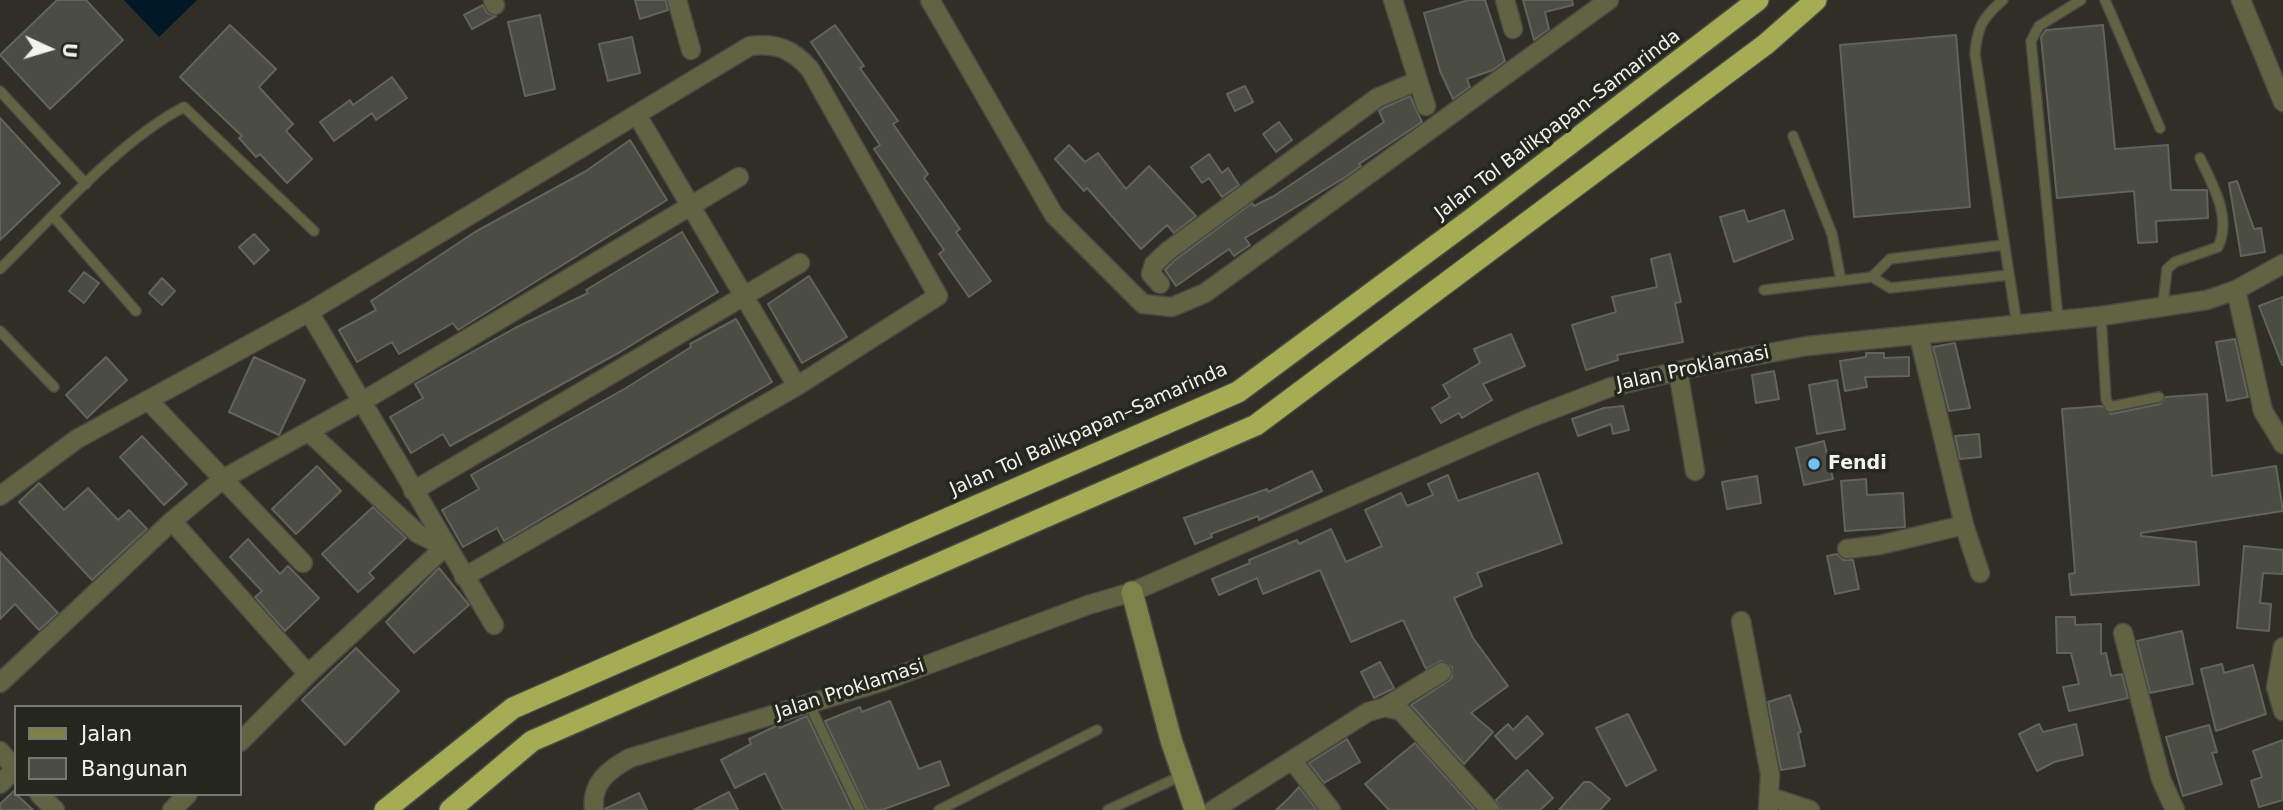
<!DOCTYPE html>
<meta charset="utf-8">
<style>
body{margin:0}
#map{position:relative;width:2283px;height:810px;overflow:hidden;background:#2f2f28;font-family:"DejaVu Sans",sans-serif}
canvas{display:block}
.legend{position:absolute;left:14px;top:705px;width:228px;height:91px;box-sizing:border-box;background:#25261e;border:2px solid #777871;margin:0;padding:9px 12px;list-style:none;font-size:21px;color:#f2f3ee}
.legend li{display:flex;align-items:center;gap:14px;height:35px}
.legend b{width:35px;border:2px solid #777871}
.north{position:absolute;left:14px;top:14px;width:70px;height:70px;-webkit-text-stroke:5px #25261e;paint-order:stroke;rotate:94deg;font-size:19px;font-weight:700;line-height:28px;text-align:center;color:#f2f3ee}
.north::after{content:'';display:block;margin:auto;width:24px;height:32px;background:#f2f3ee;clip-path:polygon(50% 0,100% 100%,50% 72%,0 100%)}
</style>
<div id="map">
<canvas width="2283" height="810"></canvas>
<ul class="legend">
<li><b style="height:9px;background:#7d814a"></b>Jalan</li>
<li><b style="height:19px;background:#4b4c44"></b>Bangunan</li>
</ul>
<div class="north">U</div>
</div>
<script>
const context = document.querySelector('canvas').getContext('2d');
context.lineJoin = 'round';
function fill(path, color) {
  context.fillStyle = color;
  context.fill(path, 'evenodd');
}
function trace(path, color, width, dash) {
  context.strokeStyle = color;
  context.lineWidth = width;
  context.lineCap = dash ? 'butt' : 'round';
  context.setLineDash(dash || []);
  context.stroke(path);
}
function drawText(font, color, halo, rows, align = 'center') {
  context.font = font + ' "DejaVu Sans",sans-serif';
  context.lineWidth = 7;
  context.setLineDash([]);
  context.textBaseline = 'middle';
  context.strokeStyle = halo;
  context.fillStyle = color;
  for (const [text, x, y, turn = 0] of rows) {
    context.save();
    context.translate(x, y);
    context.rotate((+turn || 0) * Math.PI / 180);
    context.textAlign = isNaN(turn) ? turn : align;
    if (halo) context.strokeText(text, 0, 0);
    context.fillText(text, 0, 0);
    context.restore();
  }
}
const water = new Path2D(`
 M124,0h73l-38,37z`);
const building = new Path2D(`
 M57,0h29l37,40 -73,69 -50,-54z
 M635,0h31l2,10 -28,9z
 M1469,0h16l20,61 -12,9 -26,9 3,8 -17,12 -13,-28 -16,-58z
 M1523,0h49l1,5 -28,7 4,17 -15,11z
 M483,5l4,8 9,3 -24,13 -8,-14z
 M540,15l15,74 -30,7 -17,-74z
 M230,25l46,44 -17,18 34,37 -7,7 26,28 -25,24 -27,-29 -4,3 -17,-19 3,-2 -62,-59z
 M835,25l29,41 -4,2 38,53 -5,3 35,50 -4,4 36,51 -4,3 35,49 -22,16 -30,-43 5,-4 -70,-101 6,-4 -69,-103z
 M2103,25l12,124 53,-4 3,45h36l1,28 -52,3 1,21 -19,1 -4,-52 -77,7 -16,-161 5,-7z
 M1956,35l14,172 -116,10 -14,-172z
 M632,37l8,36 -32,8 -9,-37z
 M392,77l15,21 -31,22 -4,-7 -38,28 -14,-19 30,-22 3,5z
 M1245,86l8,16 -18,9 -8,-17z
 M1410,96l12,26 -63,42 2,2 -17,12 -99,60 5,7 -16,11 -5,-7 -53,37 -11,-16 10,-10 77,-57 2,3 20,-10 110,-74 -5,-11 4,-3z
 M0,118l60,65 -60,57z
 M1279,122l13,18 -16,12 -13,-18z
 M630,140l37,60 -209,130 -5,-7 -54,31 -7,-12 -35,20 -18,-32 37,-20 -5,-9 104,-69 111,-61z
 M1069,145l16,17 13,-9 28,36 23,-23 47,50 -22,17 -7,-8 -26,24 -54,-61 -3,3 -29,-32z
 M1209,154l13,19 6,-5 11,17 -17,12 -13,-19 -7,5 -11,-16z
 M2237,181l17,48 7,-1 4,24 -24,4 -12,-73z
 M1744,210l4,12 36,-12 9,29 -59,23 -14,-45z
 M682,232l36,60 -98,60 -170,94 -7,-12 -32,19 -21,-36 33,-19 -8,-14 100,-56 73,-35 -2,-3z
 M254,234l15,16 -15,14 -15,-17z
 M1670,254l11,48 -6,1 8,39 -66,13 1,5 -32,10 -14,-45 44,-13 -4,-15 45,-10 -6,-28z
 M84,272l15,11 -15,20 -15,-12z
 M809,276l38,61 -45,26 -34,-59z
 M162,278l13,13 -13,14 -13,-12z
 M2283,297v68h-1l-23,-59z
 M736,319l36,63 -268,159 -7,-13 -34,19 -21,-37 37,-21 -8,-14 155,-87 65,-41 -1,-3z
 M1511,334l14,32 -42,18 9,16 -30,18 -3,-5 -18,10 -9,-15 18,-11 -7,-12 37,-22 -6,-14z
 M2235,339l13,58 -21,4 -11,-59z
 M1955,343l15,65 -21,3 -16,-64z
 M1866,353h18v5l25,-1v19l-44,1 2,10 -22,4 -5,-30 26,-4z
 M106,357l21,23 -40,38 -21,-23z
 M254,357l51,23 -26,55 -50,-23z
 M1774,371l5,28 -23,4 -4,-28z
 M1837,380l8,49 -28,5 -8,-49z
 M2207,394l5,82 64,-10 7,45 -142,22v3l55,6 3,43 -128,10 -2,-21 6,-1 -13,-164 40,-3 9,8 49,-10 6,-7z
 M1623,406l6,24 -16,4 -2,-10 -33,12 -6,-17 32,-11z
 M1979,434l2,23 -21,2 -5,-23z
 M142,436l45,48 -23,21 -44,-48z
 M1824,441l9,38 -29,6 -8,-37z
 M317,466l24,25 -45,43 -24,-25z
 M1312,471l10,20 -63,29 -1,-4 -47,18 1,3 -17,7 -11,-26 83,-29 1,3z
 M1538,473l24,70 -85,30 5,13 -28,12 19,40 35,48 -37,27 22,19 -29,32 -53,-59 37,-24 4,-4v-10l-11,-6 -15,8 -23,-49 -52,22 -31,-72 -57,24 -6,-16 -38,17 -7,-16 38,-16 -1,-3 48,-20 2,4 32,-15 15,33 36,-16 -17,-36 36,-17 6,13 26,-11 -5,-11 20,-9 10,26z
 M1757,476l4,27 -34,6 -5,-27z
 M1866,479l1,16 36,-2 2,34 -60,4 -4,-50z
 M39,483l25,27 24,-22 30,32 11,-10 18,19 -55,51 -73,-78z
 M373,507l33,31 -37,35 5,5 -16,14 -36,-38z
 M248,539l32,35 8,-8 31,32 -34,33 -30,-34 7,-6 -32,-34z
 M2244,546l39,4v24l-20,-1 -3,30 11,1 -2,27 -32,-3z
 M0,552l58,61 -19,17 -24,-26 -15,15z
 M1837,554l6,6h10l6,29 -24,5 -8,-38z
 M439,568l30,37 -55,48 -28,-31z
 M2056,617h19v8l26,-1v30l5,-1 5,23 11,-2 6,24 -59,13 -6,-24 16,-3 -8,-31h-14z
 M2182,631l11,53 -43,9 -13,-52z
 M356,648l43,43 -54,54 -43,-45z
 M1380,662l14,26 -20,10 -13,-26z
 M2222,664l2,9 29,-8 13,49 -50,17 -15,-62z
 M1790,695l11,37 -3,1 7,33 -24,4 -13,-68z
 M890,701l29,68 21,-8 9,24 -67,25h-15l-42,-89 35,-14 2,5z
 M1628,714l28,56 -30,16 -30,-58z
 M807,716l45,94h-69l-18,-37 -30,15 -14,-28 30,-16 -2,-5 29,-14 2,3z
 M1527,716l16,18 -27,25 -21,-23 13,-12 5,6z
 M2039,724l4,8 33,-8 7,31 -29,7 -17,9 -18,-37z
 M2209,725l8,27 -5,1 10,31 -39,12 -17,-59z
 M1347,739l13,23 -36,21 -15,-20z
 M2283,740v60l-24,7 -8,-26 11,-4 -9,-26z
 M1415,743l60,67h-86l-24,-26z
 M1527,770l26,28 -13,12h-39l-5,-10z
 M1584,782h6l20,17 -10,11h-41z
 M1299,787l18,23h-41l12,-11z
 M15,790l1,4 17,16h-33v-6z
 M729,792l9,18h-44z
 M639,793l8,17h-42v-1z`);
const lane = new Path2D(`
 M2003,0c-21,18 -26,28 -28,54l42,271
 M2105,0l55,128
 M0,91l86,93
 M1793,136l39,98 9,47
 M53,216l83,95
 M0,269c52,-51 120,-129 184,-162l130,124
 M1872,277l18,11 119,-13
 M1764,290l108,-13 18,-18 113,-14
 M2163,305l4,-36 8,-7 43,-15c14,-30 -5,-61 -18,-89
 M2101,316l5,83 4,8 49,-10
 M2058,319l-27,-278 8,-15 42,-26
 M0,331l54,56
 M809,704l51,106
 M939,810l158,-80
 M1108,810l75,-35`);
const street = new Path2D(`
 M493,0l2,5
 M677,0l14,50
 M930,0l124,215 89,89 29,3 33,-14 404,-293
 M1393,0l33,106
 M1505,0l8,29
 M2241,0l42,102
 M637,115l160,271
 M1160,284l-9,-10 3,-10 14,-13 209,-153 40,-17
 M2236,290l27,121 20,33
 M309,312l185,313
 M1678,371l17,100
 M148,400l155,163
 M413,491l387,-228
 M0,496l77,-57 232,-127 441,-266c27,-3 42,3 60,23l128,227 -141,90 -333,191
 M172,521l136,153
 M1964,525l16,48
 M1847,549l33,-4 84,-20 -45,-189
 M1741,621l29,153 -2,36
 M2123,633l38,146 14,31
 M2283,647l-7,40 7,24
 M0,683l172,-162 51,-42 140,-78 376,-224
 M1385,707l57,-35
 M240,742l68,-68 137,-127 -28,-14 -108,-101
 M0,751l16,19
 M1292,760l39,50
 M0,784l15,-15
 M39,794l16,16
 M1770,797l40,13
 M172,810l16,-16
 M594,810c-3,-27 14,-40 36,-52l251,-76 207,-77 44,-13 398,-174 81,-31 93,-22 103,-19 294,-30 106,-16 29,-10 47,-26
 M1213,810l155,-98 17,-5 16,4 89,99`);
const secondary = new Path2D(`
 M1132,592l39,148 24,70`);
const highway = new Path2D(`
 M385,810l128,-102 725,-316 235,-174 285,-218
 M450,810l82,-69 724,-316 510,-381 50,-44`);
const markers = [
 [1814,464,7,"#6dc2f3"]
];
const streetNames = [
 ["Jalan Tol Balikpapan–Samarinda",1558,125,-37],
 ["Jalan Proklamasi",1693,369,-12],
 ["Jalan Tol Balikpapan–Samarinda",1089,430,-24],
 ["Jalan Proklamasi",850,690,-18]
];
const poiNames = [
 ["Fendi",1828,464]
];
fill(water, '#001725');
fill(building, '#4b4c44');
trace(building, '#62635a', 2);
trace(lane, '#4a4a44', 12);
trace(street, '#4a4a44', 21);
trace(secondary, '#4a4a44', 24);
trace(highway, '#4a4a44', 24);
trace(lane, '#616442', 9);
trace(street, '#616442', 18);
trace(secondary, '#7d814a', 21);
trace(highway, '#a6ac53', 21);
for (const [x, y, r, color] of markers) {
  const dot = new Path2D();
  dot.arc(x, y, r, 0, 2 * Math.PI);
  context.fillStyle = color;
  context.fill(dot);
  trace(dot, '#25261e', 2.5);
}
drawText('19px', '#f2f3ee', '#25261e', streetNames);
drawText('bold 19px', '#f2f3ee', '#25261e', poiNames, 'left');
</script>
